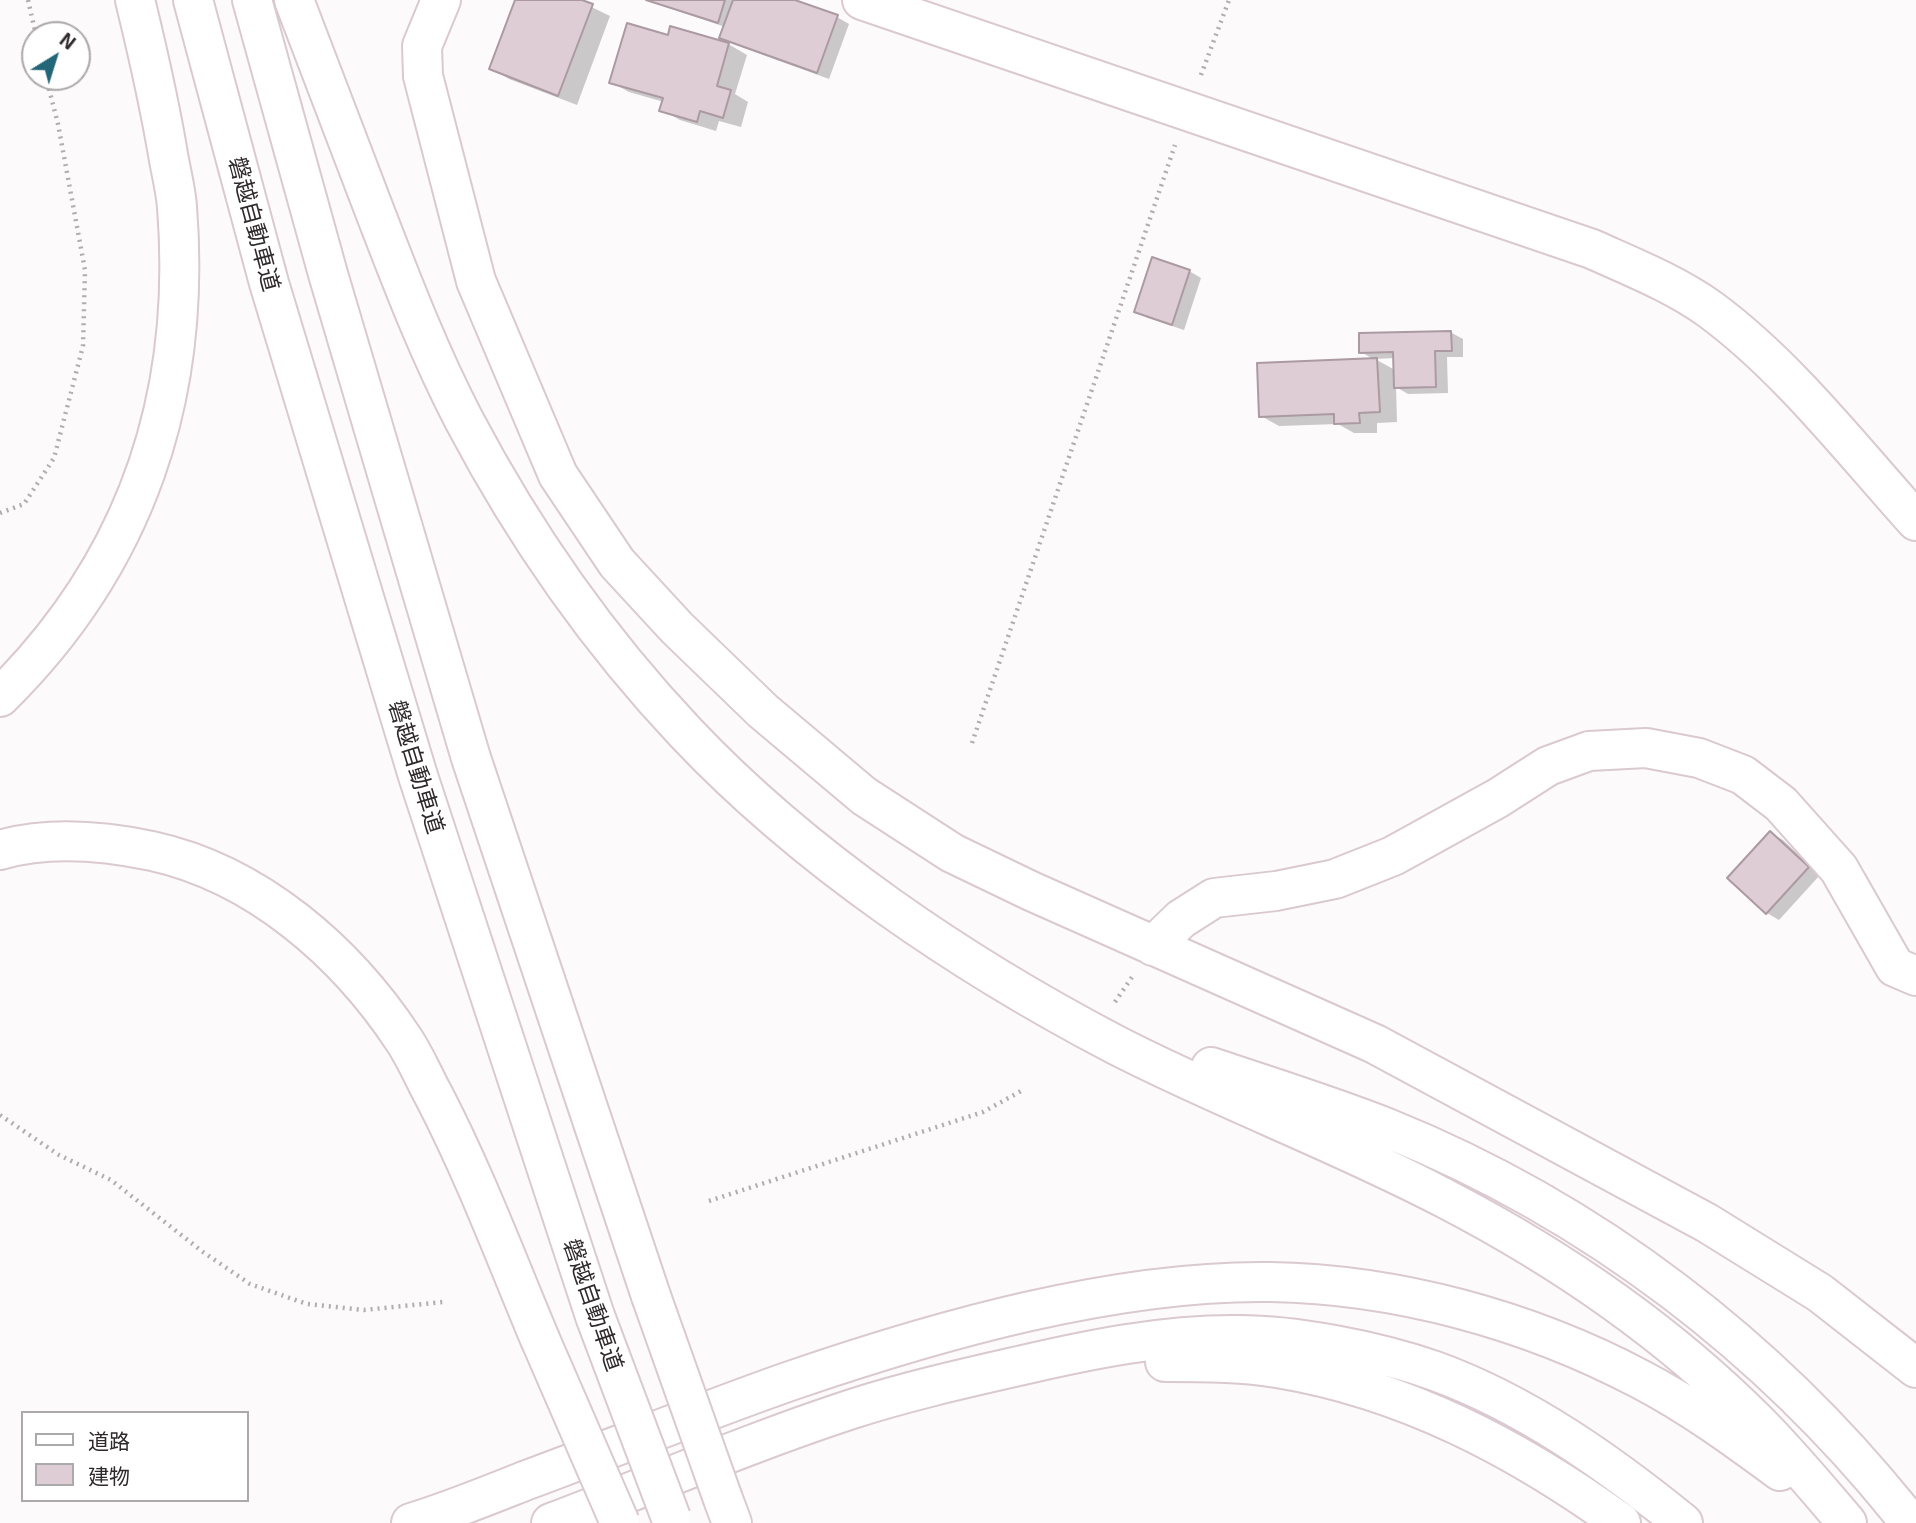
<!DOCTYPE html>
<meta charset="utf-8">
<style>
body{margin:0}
#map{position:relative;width:1916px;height:1523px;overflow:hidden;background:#fdfafb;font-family:"Exo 2","Noto Sans JP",sans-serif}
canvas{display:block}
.legend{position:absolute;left:21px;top:1411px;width:228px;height:91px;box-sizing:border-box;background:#fff;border:2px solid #aca9ab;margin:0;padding:9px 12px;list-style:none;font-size:21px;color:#2f292c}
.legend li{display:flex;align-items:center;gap:14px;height:35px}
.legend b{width:35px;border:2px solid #aca9ab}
.north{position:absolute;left:21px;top:21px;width:70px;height:70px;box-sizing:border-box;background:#fff;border:2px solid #aca9ab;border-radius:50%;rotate:38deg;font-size:19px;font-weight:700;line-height:28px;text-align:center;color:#2f292c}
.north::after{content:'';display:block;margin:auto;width:24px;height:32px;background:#226678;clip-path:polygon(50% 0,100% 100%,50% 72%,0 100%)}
</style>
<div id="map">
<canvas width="1916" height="1523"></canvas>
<ul class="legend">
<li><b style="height:9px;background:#fff"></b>道路</li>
<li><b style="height:19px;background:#dfcdd5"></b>建物</li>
</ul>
<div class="north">N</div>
</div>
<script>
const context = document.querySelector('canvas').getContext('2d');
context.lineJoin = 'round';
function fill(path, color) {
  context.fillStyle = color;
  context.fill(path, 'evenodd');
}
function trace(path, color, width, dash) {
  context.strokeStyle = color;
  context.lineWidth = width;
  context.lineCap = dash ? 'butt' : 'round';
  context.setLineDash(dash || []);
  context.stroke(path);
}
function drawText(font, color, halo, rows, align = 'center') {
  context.font = font + ' "Exo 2","Noto Sans JP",sans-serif';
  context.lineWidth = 5;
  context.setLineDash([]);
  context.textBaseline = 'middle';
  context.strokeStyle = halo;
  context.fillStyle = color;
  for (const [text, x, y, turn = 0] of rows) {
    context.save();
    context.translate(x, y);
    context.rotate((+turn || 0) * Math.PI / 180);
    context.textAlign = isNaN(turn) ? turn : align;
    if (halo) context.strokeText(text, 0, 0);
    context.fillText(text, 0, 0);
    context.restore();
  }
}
const shadow = new Path2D(`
 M517,0h60l33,16 -33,89 -68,-26 -18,-11z
 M646,0h144l47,17 12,7 -20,55 -96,-35 -11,-7 3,-10z
 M672,28l58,17 17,10 -12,39 13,8 -7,25 -22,-6 -3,10 -36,-11 -18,-10 2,-8 -35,-10 -18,-10 58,-45z
 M1189,271l12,7 -17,52 -36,-12 -12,-7z
 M1450,332l13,7v18h-16l1,36 -40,1 -12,-7 1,35 -20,1v10h-23l-16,-9 -59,2 -18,-10 114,-56 -14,-8zM1395,358v12l-20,-11z
 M1771,833l12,7 37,35 -41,45 -12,-7z`);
const building = new Path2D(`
 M515,0h67l11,4 -35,92 -69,-27z
 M646,0h79l-7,23z
 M733,0h62l43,15 -21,58 -98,-35z
 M627,23l41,12 2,-9 59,17 -12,43 14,4 -8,28 -23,-7 -3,11 -38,-11 4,-13 -54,-15z
 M1152,257l38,13 -18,55 -38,-13z
 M1451,331l1,20h-17l1,36 -42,1 -1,-36 -34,1v-20z
 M1377,358l3,54 -21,1 1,10 -26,1v-10l-75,3 -2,-54z
 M1770,831l39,36 -43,47 -39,-36z`);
const path = new Path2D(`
 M28,0l8,35
 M1201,75l28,-75
 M0,513l24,-9 30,-46 29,-112 2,-76 -27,-146 -12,-47
 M972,743l203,-598
 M1115,1002l17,-25
 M0,1115l59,40 52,25 92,72 47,32 57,20 57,6 79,-8
 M709,1201l274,-89 40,-22`);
const minor = new Path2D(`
 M441,0l-19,46 1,30 53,205 82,194 59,88 60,65 86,83 101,85 88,57 79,38 344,153 332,179 113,70 96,75
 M862,0l730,249c40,18 83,35 119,61 77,57 141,140 205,211
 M1153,946l28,-27 33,-21 62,-7 59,-12 58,-23 105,-58 50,-32 41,-15 57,-3 53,10 44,17 38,29 58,65 56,98 21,9`);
const highway = new Path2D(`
 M193,0l76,283 149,493 177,540
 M252,0l76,274 143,484 180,538
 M294,0c27,71 54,141 81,212 27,70 54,141 89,208 60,114 134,220 222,313 119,126 277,232 430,312 107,55 221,97 328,153 114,59 222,133 313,224 32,32 61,67 90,101
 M0,697c136,-134 192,-300 177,-490 -1,-15 -5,-31 -8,-47 -9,-54 -21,-107 -34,-160
 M0,850c48,-14 104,-9 152,1 105,23 194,101 252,189 12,18 20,38 30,56 41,79 72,162 106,243
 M1211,1067c59,20 118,38 176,61 206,83 386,221 523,395
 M1165,1362c37,0 75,0 112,6 128,21 240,80 344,155
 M723,1499l9,24
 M411,1523c39,-12 78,-28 116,-43 89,-33 177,-69 266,-100 146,-50 322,-100 477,-98 127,2 258,38 370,97 50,26 95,59 140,92
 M551,1523c100,-38 200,-81 301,-114 56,-18 114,-31 171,-44 69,-16 139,-30 210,-30 60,-1 146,16 202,36 91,33 174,92 248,152`);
const highwayBridge = new Path2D(`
 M651,1296l72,203
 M595,1316l76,202
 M540,1339l80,184`);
const streetNames = [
 ["磐越自動車道",254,224,75],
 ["磐越自動車道",416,767,73],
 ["磐越自動車道",593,1305,71]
];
fill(shadow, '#0003');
fill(building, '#dfcdd5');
trace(building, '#ab9aa1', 2);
trace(minor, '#dac9d0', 42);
trace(highway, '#dac9d0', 42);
trace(path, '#b1adaf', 4.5, [2, 5]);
trace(minor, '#fff', 38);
trace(highway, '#fff', 38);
trace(highwayBridge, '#dac9d0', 42, []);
trace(highwayBridge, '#fff', 38);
drawText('23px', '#2f292c', '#fff', streetNames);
</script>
